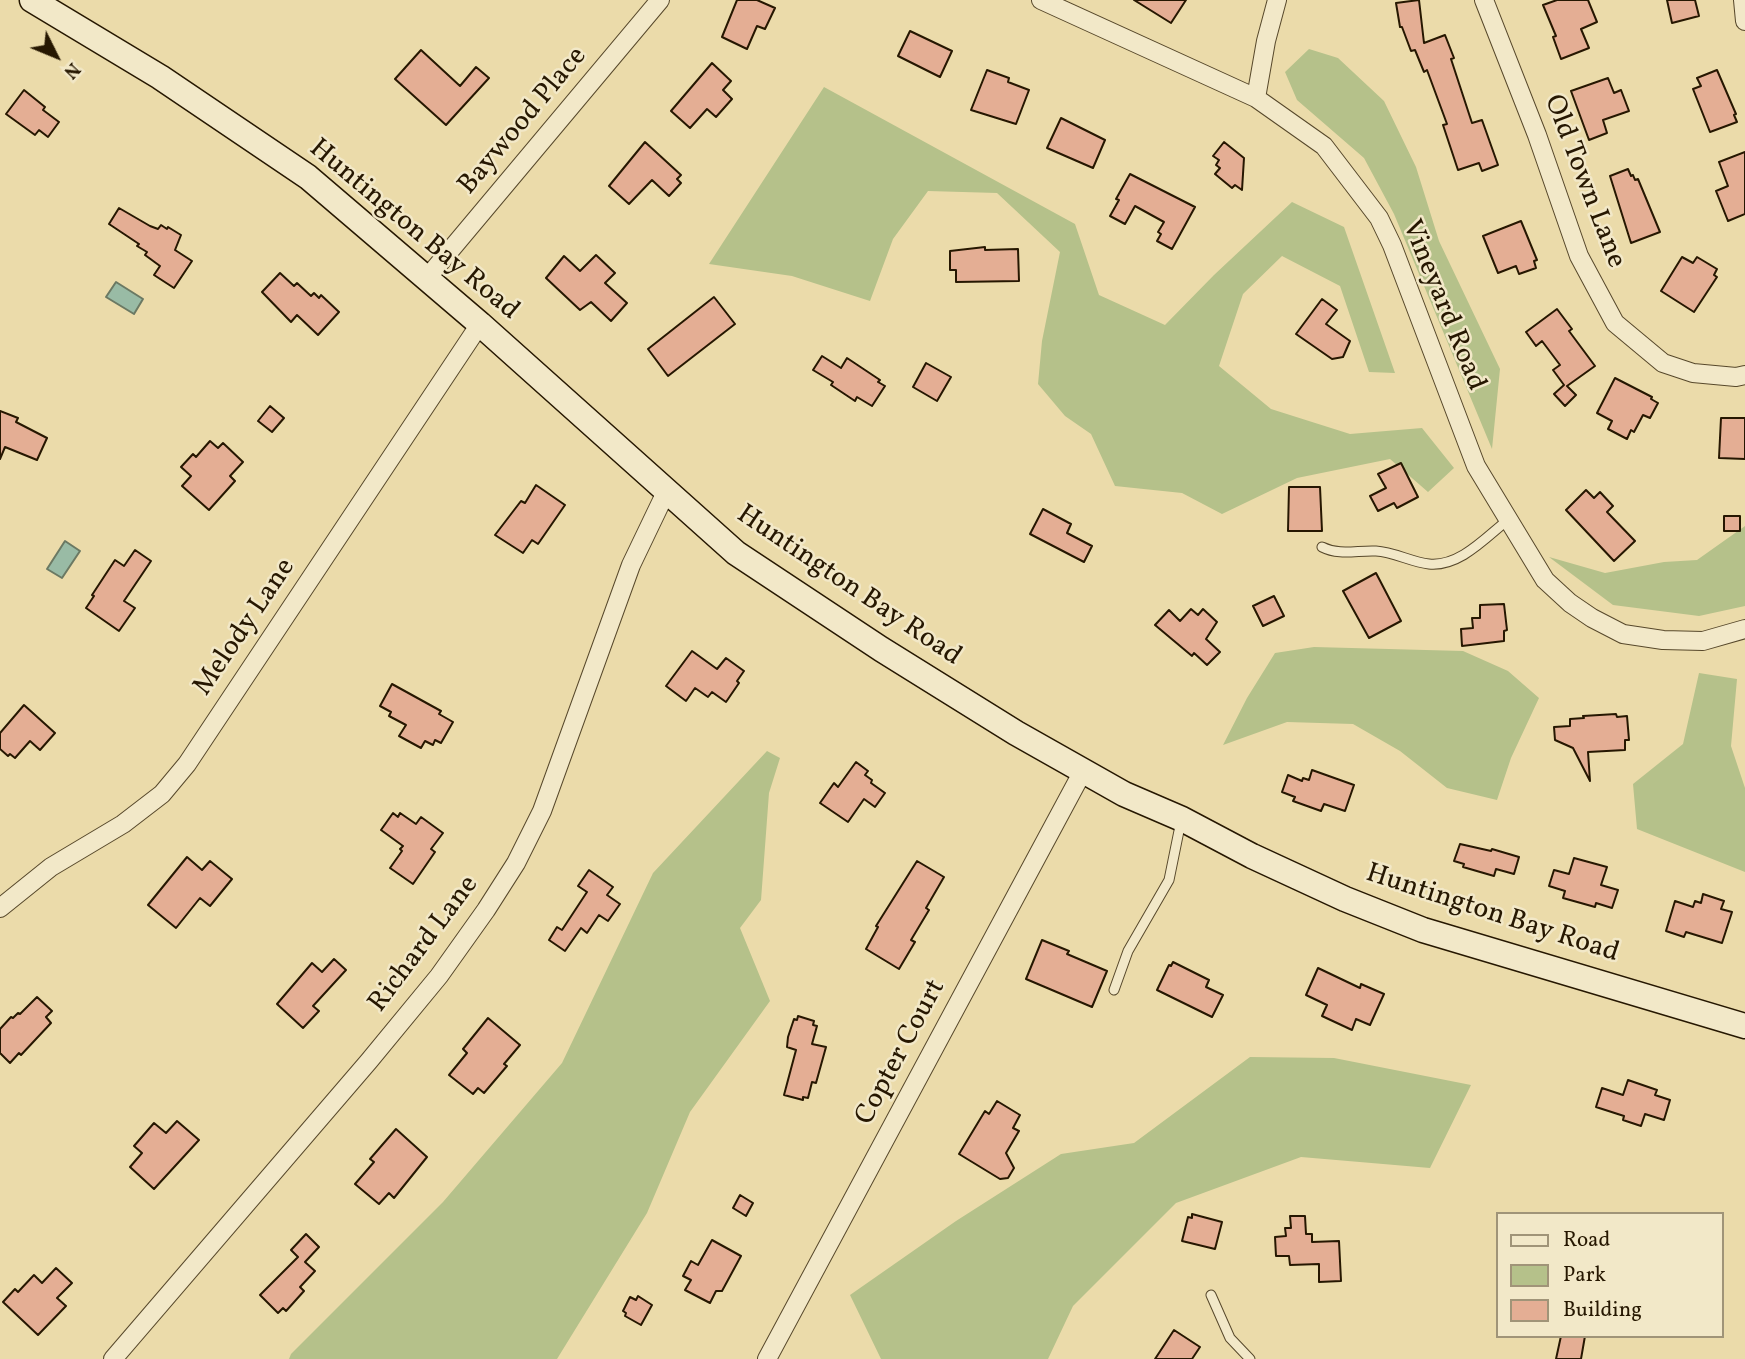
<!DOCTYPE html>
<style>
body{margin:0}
#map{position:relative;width:1745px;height:1359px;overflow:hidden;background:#ebdbaa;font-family:Vollkorn,serif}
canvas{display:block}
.legend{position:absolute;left:1496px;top:1212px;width:228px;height:126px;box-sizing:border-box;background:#f2e8c8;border:2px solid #a09478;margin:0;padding:9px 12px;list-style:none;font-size:21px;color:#261701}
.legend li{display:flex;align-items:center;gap:14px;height:35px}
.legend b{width:35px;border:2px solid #a09478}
.north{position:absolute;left:21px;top:21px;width:70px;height:70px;-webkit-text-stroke:5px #f2e8c8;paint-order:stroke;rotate:133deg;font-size:19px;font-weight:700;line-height:28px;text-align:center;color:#261701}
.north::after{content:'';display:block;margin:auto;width:24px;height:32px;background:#261701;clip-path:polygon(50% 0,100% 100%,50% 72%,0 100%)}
</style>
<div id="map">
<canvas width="1745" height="1359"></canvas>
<ul class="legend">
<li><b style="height:9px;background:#f2e8c8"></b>Road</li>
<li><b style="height:19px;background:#b5c18a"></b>Park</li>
<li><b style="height:19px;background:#e4ae94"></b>Building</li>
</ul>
<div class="north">N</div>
</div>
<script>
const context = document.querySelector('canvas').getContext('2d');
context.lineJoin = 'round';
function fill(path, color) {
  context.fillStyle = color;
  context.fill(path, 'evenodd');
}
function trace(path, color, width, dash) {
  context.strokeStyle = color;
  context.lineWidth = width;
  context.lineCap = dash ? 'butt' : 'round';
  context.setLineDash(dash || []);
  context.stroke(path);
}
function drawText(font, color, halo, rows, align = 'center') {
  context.font = font + ' Vollkorn,serif';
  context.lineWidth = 5;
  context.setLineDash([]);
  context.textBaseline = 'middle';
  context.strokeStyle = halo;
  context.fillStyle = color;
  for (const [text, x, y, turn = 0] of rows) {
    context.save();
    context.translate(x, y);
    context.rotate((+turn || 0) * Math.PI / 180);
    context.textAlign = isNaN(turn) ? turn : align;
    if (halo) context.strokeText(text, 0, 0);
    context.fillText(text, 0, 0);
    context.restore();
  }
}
const green = new Path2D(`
 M1309,49l29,9 46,43 32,66 23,74 61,128 -8,80 -98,-235 -30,-56 -67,-58 -12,-28z
 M824,87l251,137 24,71 66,30 49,-50 78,-73 52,25 51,146 -26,-1 -29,-86 -58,-30 -39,38 -24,72 52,43 79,25 72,-6 32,40 -26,24 -38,-33 -93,19 -75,36 -40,-21 -67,-7 -24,-52 -26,-18 -27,-32 4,-43 18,-89 -63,-59 -69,-2 -35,48 -23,62 -78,-25 -83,-12z
 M1745,526v80l-46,10 -86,-11 -64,-48 56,16 59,-11 33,-2z
 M1314,647l149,4 45,20 31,27 -28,60 -14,42 -50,-12 -47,-37 -47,-27 -66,-2 -64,23 24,-47 28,-45z
 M1699,673l38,6 -6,67 14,42v84l-108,-43 -4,-45 50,-40z
 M767,751l13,7 -11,35 -8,107 -21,28 30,73 -80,111 -43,101 -90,146h-268l2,-5 152,-152 119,-139 91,-190z
 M1250,1057l84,1 137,27 -41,83 -129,-11 -125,46 -103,103 -25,53h-167l-31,-64 106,-74 105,-67 73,-11z`);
const water = new Path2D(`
 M116,282l27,17 -9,15 -28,-17z
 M65,541l15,10 -18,27 -15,-9z`);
const building = new Path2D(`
 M737,0h20l18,8 -10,21 -8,-3 -10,23 -25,-12z
 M1134,0h52l-15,23z
 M1419,0l5,43 21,-8 9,23 -3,1 21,64 10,-3 16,45 -16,6 -3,-8 -21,7 -15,-45 4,-1 -20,-54 -3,2 -9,-22 -4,1 -9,-24h-2l-4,-24z
 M1557,0h31l9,22 -16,7 8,19 -28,11 -8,-22 3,-1 -13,-31z
 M1667,0h28l4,16 -27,7z
 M910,31l42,20 -12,26 -42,-21z
 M421,50l39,36 16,-19 13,11 -43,47 -51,-46z
 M712,63l19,18 -8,9 9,9 -16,18 -9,-8 -17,19 -19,-17z
 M987,70l22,8 -1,4 21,8 -13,34 -45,-14z
 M1717,70l19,44 -2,1 3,7 -27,10 -17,-43 8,-3 -4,-8z
 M1608,78l6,15 7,-3 8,21 -26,9 4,13 -18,7 -18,-49z
 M24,90l21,17 -2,3 16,12 -11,15 -9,-7 -4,5 -29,-21z
 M1061,118l44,22 -12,28 -46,-20z
 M645,142l36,33 -4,4 4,4 -12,13 -17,-16 -23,24 -20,-18z
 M1224,142l20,16 -2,32 -7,-5 -3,3 -17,-14 5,-6 -4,-3 3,-5 -6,-4z
 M1745,152v62l-17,7 -12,-30 12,-5 -9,-24z
 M1628,169l3,7 2,-1 2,5 3,-1 22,53 -29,11 -21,-67z
 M1130,174l65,33 -23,42 -15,-8 4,-7 -3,-2 6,-10 -29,-16 -10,18 -15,-8 9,-16 -3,-1z
 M119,208l31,18 8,3 3,-4 6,4 1,-2 13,8 -6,15 17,11 -18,27 -20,-13 6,-9 -15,-11 2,-3 -10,-6 2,-2 -30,-20z
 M1521,221l16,39 -3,1 2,7 -17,6 -3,-8 -18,7 -15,-37z
 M985,247v3l33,-1 1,32 -63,1v-12h-6v-19z
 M596,255l19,18 -10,10 22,20 -16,18 -20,-19 -11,8 -34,-32 18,-22 16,15z
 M1682,257l11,6 4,-6 20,12 -3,6 3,2 -23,35 -33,-21z
 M280,273l14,13 3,-3 14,13 3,-3 5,5 2,-3 18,17 -21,23 -21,-20 -6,7 -29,-30z
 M714,297l21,27 -67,52 -20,-27z
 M1322,299l15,11 -11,14 24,17 -7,16 -11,2 -36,-25z
 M1557,309l15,20 -3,2 26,35 -28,20 9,9 -11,11 -11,-12 10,-9 -11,-15 7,-5 -18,-24 -6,5 -10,-14z
 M822,356l19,12 6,-10 33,22 -2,2 7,4 -13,20 -15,-9 -2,4 -24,-16 2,-3 -20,-12z
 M926,363l25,14 -14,24 -24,-14z
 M1615,378l37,19 -1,2 7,4 -8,15 -7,-3 -9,17 -3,-2 -4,9 -19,-10 4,-8 -15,-8z
 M270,406l14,12 -12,14 -14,-11z
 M0,411l18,7 -2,4 31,16 -10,22 -32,-13 -5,12z
 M1721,418h24v41l-26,-1z
 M210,441l8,7 5,-5 20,19 -13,14 5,5 -26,29 -27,-24 9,-10 -10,-9 12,-13 3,3z
 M1401,463l17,34 -21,11 -3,-5 -16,8 -8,-15 16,-8 -8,-14z
 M536,485l29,20 -27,39 -6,-4 -9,13 -28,-18 26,-34 4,2z
 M1289,487h31l2,44h-34z
 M1586,490l8,8 6,-6 13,14 -6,6 28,29 -21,20 -48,-51z
 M1043,509l28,15 -4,9 25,13 -8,16 -54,-28z
 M1724,516h16v15h-16z
 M135,550l16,11 -27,40 11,7 -16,23 -33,-23 8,-12 -2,-1 23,-35 9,6z
 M1376,573l25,48 -32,17 -26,-47z
 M1274,596l10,20 -21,10 -10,-20z
 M1504,604l3,26 -3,1v10l-42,5 -1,-17 12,-1 -1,-10h8v-13z
 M1191,609l7,6 5,-6 14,13 -11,17 14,13 -13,13 -13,-12 -2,3 -37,-31 14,-15 11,11z
 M692,651l25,18 9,-11 18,13 -7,10 2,2 -13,19 -14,-10 -4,5 -13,-9 -9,13 -20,-15z
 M392,684l49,27 -2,3 14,8 -12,21 -6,-3 -2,5 -8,-4 -4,7 -22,-12 7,-11 -17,-9 2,-4 -11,-6z
 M24,705l31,28 -15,17 -10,-9 -15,17 -5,-4 -2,2 -8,-7v-16z
 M1616,714l1,3 10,-1 2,24h-4v10l-37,2 2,29 -17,-33 -18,-8 -1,-13 16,-1v-7l14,-1 -1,-2z
 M856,762l12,9 -3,4 7,5 -1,3 14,10 -10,14 -11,-8 -16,23 -28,-19 14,-20 4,4z
 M1312,770l42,15 -9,26 -21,-7 -3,7 -28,-10 2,-4 -13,-5 6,-17 14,6 1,-3 6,2z
 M393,813l5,4 2,-4 16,11 5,-7 22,16 -12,16 4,3 -22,32 -23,-16 12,-17 -2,-2 3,-3 -22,-16z
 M1460,844l31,7 1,-2 27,8 -5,17 -18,-5 -2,7 -31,-9 1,-3 -10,-3z
 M187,857l15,13 8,-9 22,18 -22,27 -10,-8 -24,30 -28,-23z
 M1574,858l33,9 -6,18 17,5 -6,18 -16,-5 -1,4 -32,-9 2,-7 -16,-5 5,-16 15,4z
 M917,861l27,16 -18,31 3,2 -18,30 4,2 -16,27 -33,-20 12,-22 -2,-1z
 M589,870l24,17 -6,8 13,9 -12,17 -9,-6 -12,18 -6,-5 -16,23 -16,-11 8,-13 5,3 25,-38 -9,-6z
 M1703,894l21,7 -3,8 11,3 -10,31 -36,-11 -2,5 -18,-6 9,-30 18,6 2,-6 6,2z
 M1042,940l27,11 -2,3 40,17 -15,36 -66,-28z
 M334,959l12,11 -33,36 6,5 -16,17 -26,-24 35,-41 10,9z
 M1173,962l36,18 -3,7 17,8 -11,22 -55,-27 12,-25 2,1z
 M1318,968l42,20 1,-4 23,10 -14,31 -14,-6 -4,11 -30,-14 5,-11 -21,-10z
 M37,997l15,14 -6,6 5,6 -30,32 -2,-2 -9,10 -10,-10v-24l11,-12 2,1 5,-5 2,1z
 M798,1016l16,5 -1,4 4,1 -5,18 14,3 -10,36 -4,-1 -4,16 -5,-1v3l-19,-5 12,-45 -9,-3 1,-10 6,-18 3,1z
 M488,1018l32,27 -16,19 3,2 -23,27 -6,-5 -5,6 -24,-19 18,-22 -4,-4z
 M1628,1080l29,10 -2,5 15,5 -6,20 -19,-6 -4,12 -18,-6 1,-4 -28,-9 6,-19 21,7z
 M997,1101l23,14 -7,13 6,3 -13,22 8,15 -6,10 -8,1 -41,-25 26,-43 4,3z
 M177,1121l22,19 -45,49 -24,-22 12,-14 -8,-7 20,-23 12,10z
 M396,1129l31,28 -33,41 -5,-5 -10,11 -24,-20 19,-22 -4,-3z
 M740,1195l13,8 -7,13 -13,-8z
 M1192,1214l30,8 -7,27 -33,-8 6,-24 4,1z
 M1290,1216h15l1,18h6v8l27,-1 2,40 -22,1v-18l-29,1 -1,-9h-13l-1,-19 11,-1 -1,-8h6z
 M306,1234l13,13 -14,15 10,9 -15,16 4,4 -18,20 -3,-3 -5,5 -18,-18 38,-38 -7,-7z
 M712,1240l29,16 -19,35h-6l-6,12 -25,-13 6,-10 -8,-4 8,-15 7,4z
 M56,1268l16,15 -15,15 9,8 -28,29 -35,-33 12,-13 3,3 16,-17 8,8z
 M638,1296l14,9 -11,20 -16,-9 1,-3 -3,-2 7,-14 6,3z
 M1174,1330l26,17 -8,12h-37z
 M1561,1336h24l-4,23h-25z`);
const lane = new Path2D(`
 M1322,547c18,9 35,3 54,4 18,1 35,11 53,13 31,3 57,-27 80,-45
 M1114,990l14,-39 41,-71 12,-59
 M1211,1295l19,43 20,21`);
const street = new Path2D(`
 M1041,0l215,98 68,48 55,72 13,27 84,221 69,114 25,23 22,15 31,16 40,6 40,1 42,-12
 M1484,0l53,135 42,121 36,67 48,40 30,10 43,4 9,-2
 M1743,0l2,21
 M1256,98l10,-57 11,-41
 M427,278l233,-278
 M0,908l51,-41 72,-43 39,-30 25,-30 293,-440
 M113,1359l256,-298 70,-85 47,-66 30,-47 26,-52 89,-246 35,-73
 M767,1359l316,-588`);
const secondary = new Path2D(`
 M32,0l128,77 148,100 172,147 256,229 145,96 135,84 108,61 58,25 70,37 93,43 78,31 322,96`);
const streetNames = [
 ["Baywood Place",524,122,-50],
 ["Old Town Lane",1583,182,69],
 ["Huntington Bay Road",413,231,40],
 ["Vineyard Road",1442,306,68],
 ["Huntington Bay Road",848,587,34],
 ["Melody Lane",246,628,-56],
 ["Huntington Bay Road",1492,915,18],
 ["Richard Lane",425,945,-53],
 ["Copter Court",902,1053,-62]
];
fill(green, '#b5c18a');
fill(water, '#99bba5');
trace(water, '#6b7963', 2);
fill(building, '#e4ae94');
trace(building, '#261701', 2);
trace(lane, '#57482b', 11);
trace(street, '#57482b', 20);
trace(secondary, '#261701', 27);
trace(lane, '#f2e8c8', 9);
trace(street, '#f2e8c8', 18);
trace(secondary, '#f2e8c8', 24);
drawText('28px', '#261701', '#f2e8c8', streetNames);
</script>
